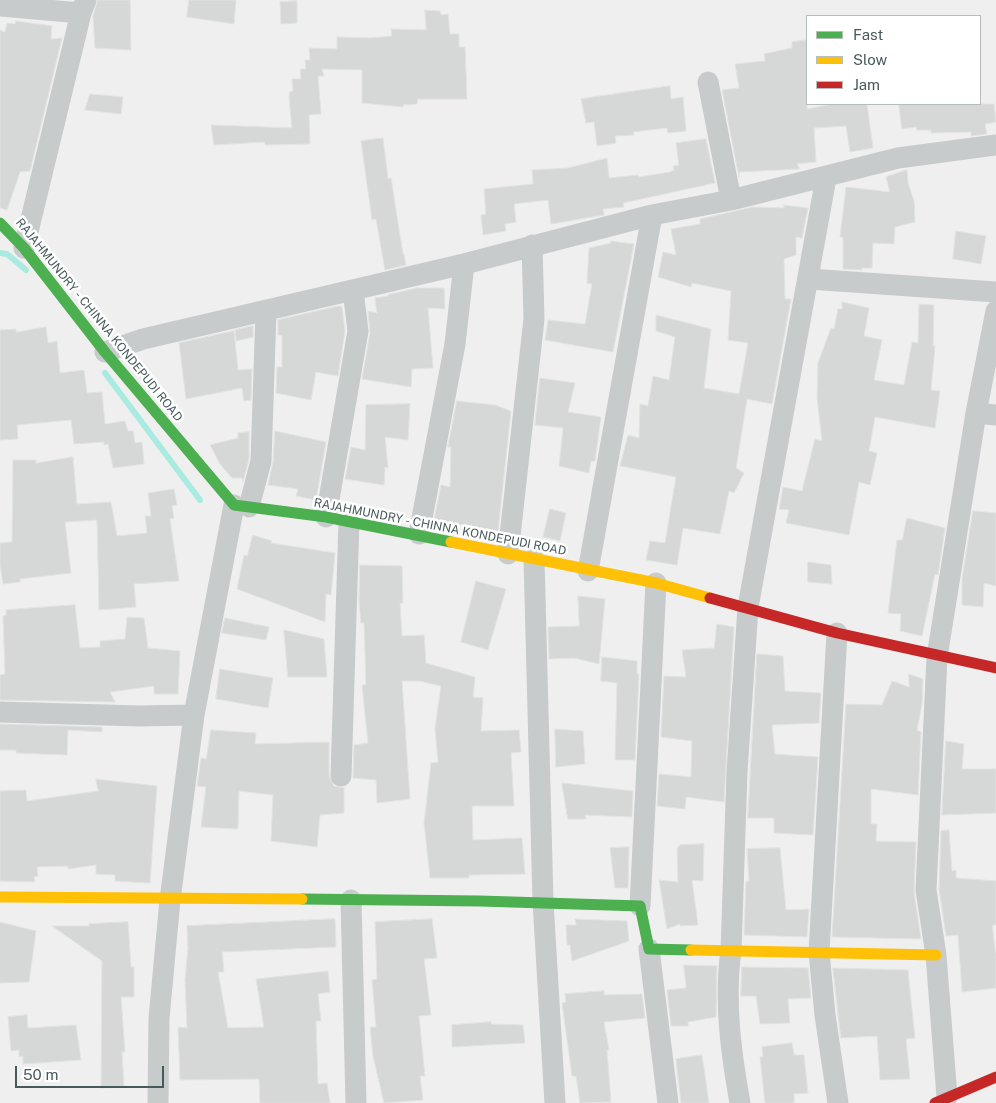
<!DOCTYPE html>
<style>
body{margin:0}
#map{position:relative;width:996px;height:1103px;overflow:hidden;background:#f0efef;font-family:"Public Sans",sans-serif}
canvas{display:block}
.legend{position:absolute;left:806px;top:15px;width:175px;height:90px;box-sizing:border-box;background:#fff;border:1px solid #b5bdbd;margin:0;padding:6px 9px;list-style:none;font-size:15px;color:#47595b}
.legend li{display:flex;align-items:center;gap:10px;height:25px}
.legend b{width:25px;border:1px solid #b5bdbd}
.scale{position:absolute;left:15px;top:1066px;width:149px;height:22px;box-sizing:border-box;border:2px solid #47595b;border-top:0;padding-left:6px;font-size:15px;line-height:18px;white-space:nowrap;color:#47595b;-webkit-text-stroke:4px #fff;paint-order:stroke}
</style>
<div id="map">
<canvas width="996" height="1103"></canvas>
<ul class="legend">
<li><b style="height:6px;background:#4caf50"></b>Fast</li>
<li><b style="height:6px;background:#ffc107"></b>Slow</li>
<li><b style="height:6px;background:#c62828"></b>Jam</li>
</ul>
<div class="scale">50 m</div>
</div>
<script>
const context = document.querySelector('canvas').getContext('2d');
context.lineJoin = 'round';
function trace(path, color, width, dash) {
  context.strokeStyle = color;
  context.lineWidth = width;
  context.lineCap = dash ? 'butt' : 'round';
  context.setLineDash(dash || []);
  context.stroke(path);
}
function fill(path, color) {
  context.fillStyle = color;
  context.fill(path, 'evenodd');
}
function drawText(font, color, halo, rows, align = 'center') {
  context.font = font + ' "Public Sans",sans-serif';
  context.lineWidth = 5;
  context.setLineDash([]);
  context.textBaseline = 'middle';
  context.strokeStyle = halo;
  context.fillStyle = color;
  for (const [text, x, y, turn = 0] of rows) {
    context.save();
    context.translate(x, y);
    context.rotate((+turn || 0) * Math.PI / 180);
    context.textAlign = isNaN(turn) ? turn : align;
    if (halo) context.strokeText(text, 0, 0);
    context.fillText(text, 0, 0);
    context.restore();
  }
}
const stream = new Path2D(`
 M0,253l7,1 19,16
 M105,373l95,127`);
const building = new Path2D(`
 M98,0h32l1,50 -36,-2 -2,-32z
 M189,0h47l-2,24 -47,-7z
 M297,1v22l-16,1 -1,-22z
 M425,10l15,1 1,4 7,-1 2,20h9v13h6l2,52h-49l-1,5 -14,1v2l-41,-4v-33l-40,-1 2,7h-6l3,38 -12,1 1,29 -45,1v-3l-51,3 -3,-20 81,3 -3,-30 1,-6 3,-1 -1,-12h9l-1,-10h6l-1,-9h5l-1,-12 28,1v-12l34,1 21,-2 -1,-7 35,1z
 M16,21l36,5 -1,13 11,-1 -32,133 -10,1 -13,38 -7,-2v-178l5,2 2,-9 8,1z
 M807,40v69l26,-5h34l6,44 -23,4 -4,-26 -32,2 2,34 -19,2 3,5 -61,3v5l-17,-87 17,-2 -4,-24 30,-3 -1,-7 28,-6v-6z
 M670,86l1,13 12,-2 3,34 -18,2 -1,-5 -34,4 1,3 -19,1 1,7 -19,3 -3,-24 -8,1 -5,-24z
 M90,94l33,3 -2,17 -36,-4z
 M899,104h95l2,18 -11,2 2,10 -16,2v-4l-40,1v-3h-14l-1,-3 -14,2z
 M383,138l5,41 3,-1 12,76h1l2,11 -21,5 -9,-51 -4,1 -11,-79z
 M706,139l9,44 -92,20 1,4 -21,2 1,6 -53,9 -3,-24 -34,4 2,18 -11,2 1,7 -23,4 -2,-20 5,-1 -2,-25 49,-5 -1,-14 36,-2 39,-10 2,20 29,-3 1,2 31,-5 4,-2 -1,-4 6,-1 -3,-22z
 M907,170l1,13 6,18 1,21 -20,5 -1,17 -21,-1 -1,25h-10v2l-19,-1v-32h-3l6,-50 44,5 -4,-15z
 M784,205l24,3 -6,30 -6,-1v18l-12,4 1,40h6l-19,105 -25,-5 -11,69 8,5 -10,20 -5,-2 -9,43 -37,-6 -6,37 -31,-5 4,-19 15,2 11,-66 -56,-11 8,-31 11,3 1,-34 8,2 5,-30 16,4 6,-43 -19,-6v-16l55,14 -7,59 35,6 9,-51 -20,-3 3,-49 -39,-8 -1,4 -33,-10 5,-25 13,3 -5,-26 29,-5v-5l53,-12 31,1z
 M956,231l30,5 -5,28 -28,-5z
 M611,241l23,3 -21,108 -68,-12 3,-20 37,4 7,-40 -5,-1 2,-35 22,-5z
 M417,288h27l1,21 -17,-1 5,60 -21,1 -1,18 -49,-8 8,-46 -2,-22 9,2 -2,-15 13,-2v-1z
 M842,302l27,6 -5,28 18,4 -8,40 30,5 8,-43 6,1 1,-39 15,1 -1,41h2l-4,44 9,1 -5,37 -60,-11 -6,34 8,2 -7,32 -11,-3 -10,53 -63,-12 3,-13 -10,-1 4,-22 19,4 13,-52 7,2 -5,-43 1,-35 13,-35 3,1 4,-20h4z
 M339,306l3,1 3,24 -7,45 -22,-4 -5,28 -35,-7 1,-26h5v-32h-4v-15z
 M253,326v11l-17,4 -1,-11z
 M46,327l2,16 9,-2 3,32 24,-3 3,23 15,-1 3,32 20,-3 3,10h5l2,12 7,-1 2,22 -31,4 -5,-24 -4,1v-3l-30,2 -3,-24 -54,5 1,14 -18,1v-110l16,-1v3z
 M234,331l4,39 14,-1 -1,31 -7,1 -2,-13 -56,11 -7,-56z
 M540,378l35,5 -7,29 33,5 -6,44h-4l-2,12 -30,-7 4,-38 -28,-3z
 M457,401l38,4 16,6 -13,120 -64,-11 7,-35 9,2 1,-40h-3z
 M410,404l-2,36 -23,-3 3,31 -3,-1 -1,18 -39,-6 6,-32 14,3 1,-45z
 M275,431l51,11 -10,58 -20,-4 2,-7 -30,-4 5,-23z
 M249,432v27l-6,23 -1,-4h-10l-12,-14 -10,-19 28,-7v-5z
 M73,457l4,47 34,-2 6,34 30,-3 -2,-17h6l-3,-23 26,-4 3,16 -5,1 2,12 -4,1 9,62 -45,3 2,23 -37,3 -2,-90 -32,2 6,51 -51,6v3l-17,2 -3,-19v-22l12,-1 1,-82h23v3z
 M550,509l16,4 -6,28 -17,-4z
 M973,511l23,2v73l-12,-3 -1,24 -21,-2v-26z
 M907,518l38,10 -7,47 -3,-1 -13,62 -22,-5 1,-17 -13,-1 9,-73h5z
 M253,535l19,6 -1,2 64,10 -4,42 -5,-1 -1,28 -88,-33 7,-34 3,1z
 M808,562l23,3 1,19 -24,-2z
 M360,565l42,1 1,37h-3l2,33 22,-1 2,28 49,14 -2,20 10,1 -2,33 38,-1 2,22 -10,1 3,53h-42l1,34 49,-2 3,36 -56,1v3h-39l-6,-55 7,-60 7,-1 -3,-34 6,-42 -21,-5h-18l8,118 -33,4 -1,-23 -23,-2 1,-33 14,-2 -6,-58h4l-2,-62h-3l-2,-21z
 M476,581l30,8 -18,61 -27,-8z
 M578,596l27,3 -6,65 -25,-6 -25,1 -1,-32 31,-1z
 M75,605l5,43 20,-1v-6l25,-2 2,-22 17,1 4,30 32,3 -2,43h-24v-8l-44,6 5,10 -115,-2v-25l5,-1 -2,-58 3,-1v-5z
 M225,618l44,9 -3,13 -44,-7z
 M717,624l17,3 -10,175 -38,-5 -1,12 -28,-3 2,-32 32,3 1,-36 -31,-4 3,-61 22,1 -4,-27 32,-2z
 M284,630l40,9 3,38h-39z
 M757,654l26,2 2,35 36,2 -2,30 -47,2 3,29 43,3 -5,78 -39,-2v-15h-26z
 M602,657l35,4v13h2l-4,86h-20l2,-77 -16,-2z
 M220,669l53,9 -5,30 -52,-9z
 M909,674l14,5 -1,25 -5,26 4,2 -3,63 -47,-6v35h6l-1,17 40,1 -2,50 7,47 -89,-2 14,-233 36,1 10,-24 17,6z
 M0,724l102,3v5l-34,-2 -1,25 -51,-2v-3h-16z
 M555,729l28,2 2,33 -29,3z
 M211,730l45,3 -1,11 74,-2v34l5,10 10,2v25l-24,2 -3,32 -46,-6 2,-46 -34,-4 -1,38 -37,-2 5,-40 -9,-1 4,-28 5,1z
 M946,741l18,3 -2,25h34v44l-54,2z
 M96,779l61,7 -7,97 -35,-2v-6l-19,-1v-9l-28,4v-3l-31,1 1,9 -4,1 1,5 -35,-1v-90l26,-1 1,11 71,-10z
 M562,783l71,8 -1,26 -47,-2 1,4h-18z
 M949,830l3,41 4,-1v8l40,3v44h-4l4,30v33l-34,4 -4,-57 -12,1 -7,-47 2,-58z
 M704,844l-1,37 -11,-1 6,45 -18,1v-2l-13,5 -8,-49 19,2 -1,-33 3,-4z
 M629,847l-1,41h-13l-5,-40z
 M780,848l6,62 23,-1 -2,28 -63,-2 2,-54h3l-2,-32z
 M335,919l1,28 -114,5 2,20h-6l10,56 36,-1 -8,-48 72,-8 2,21 -12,2 3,27h-5l2,63 9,-1 3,20h-70l-1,-24 -79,1 -2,-53 9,1 -2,-49 3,-30 -1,-23z
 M432,919l5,39 -13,1 7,56 -12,1 6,60h-5l3,24 -39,3 -11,-47 -3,-29h6l-4,-47 5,-1 -2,-57z
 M575,919l52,2 2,20 -57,20 -2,-16h-3l-1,-20h10z
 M0,922l36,9 -7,51 -29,1z
 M128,922l3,45h3v30h-13l4,55h-3l2,35 -23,1 1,-127 -50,-35h37v-2z
 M684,965l33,1 -1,51 -28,5v4h-17l-4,-36 19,-2z
 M742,967l66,1 3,30 -23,1 2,24 -30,1 -4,-28h-15z
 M833,968l75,2 7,68 -9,1 4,40 -30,1 -3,-44 -36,2z
 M604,991v4l38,-1 3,24 -41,4 5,28h-2l4,52 -31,1 -4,-27h-4l-10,-73 4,-1 -1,-8z
 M27,1015l1,13 48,-3 5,35 -58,4v-8l-4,1v-7l-8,1 -3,-34z
 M491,1022v2l32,1 2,18 -73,4v-22z
 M792,1043l2,12h10l4,38 -14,1v9h-29l-5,-46h3l-1,-10z
 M702,1055l7,48h-28l-5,-44z`);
const street = new Path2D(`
 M0,6l81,7
 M708,82l23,118
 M24,248l57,-235 5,-13
 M809,279l187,13
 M105,352l38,-13 321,-75 188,-49 79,-15 167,-42 98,-13
 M976,413l20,2
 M249,507l12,-46 5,-149
 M326,517l32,-186 -5,-41
 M419,534l36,-190 9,-80
 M508,554l26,-235 -2,-74
 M534,559l9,342 12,202
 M588,571l64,-356
 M837,633l-18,319 6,63 13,88
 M0,712l140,4 54,-1
 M341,776l8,-255
 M351,900l5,203
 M640,906l16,-323
 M649,949l19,154
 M947,1097l-11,-142 -10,-65 11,-233 39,-244 20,-102
 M158,1103l1,-85 11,-118 24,-185 40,-210
 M740,1103c-9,-50 -16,-102 -9,-152l6,-179 11,-165 78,-429`);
const fast = new Path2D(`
 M0,223l24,25 81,104 129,153 92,12 125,25
 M302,899l178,2 160,5 9,43 42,1`);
const slow = new Path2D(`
 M451,542l205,41 54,15
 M0,897l302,2
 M691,950l245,5`);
const jam = new Path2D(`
 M710,598l127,35 159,35
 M935,1103l61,-26`);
const streetNames = [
 ["RAJAHMUNDRY - CHINNA KONDEPUDI ROAD",99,320,51],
 ["RAJAHMUNDRY - CHINNA KONDEPUDI ROAD",440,527,11]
];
trace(stream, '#aaebe1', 6);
fill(building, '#d6d7d7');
trace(building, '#e1e2e2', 1);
trace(street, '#c7cbcb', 21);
trace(fast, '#4caf50', 11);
trace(slow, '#ffc107', 11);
trace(jam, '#c62828', 11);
drawText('12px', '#47595b', '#fff', streetNames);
</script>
